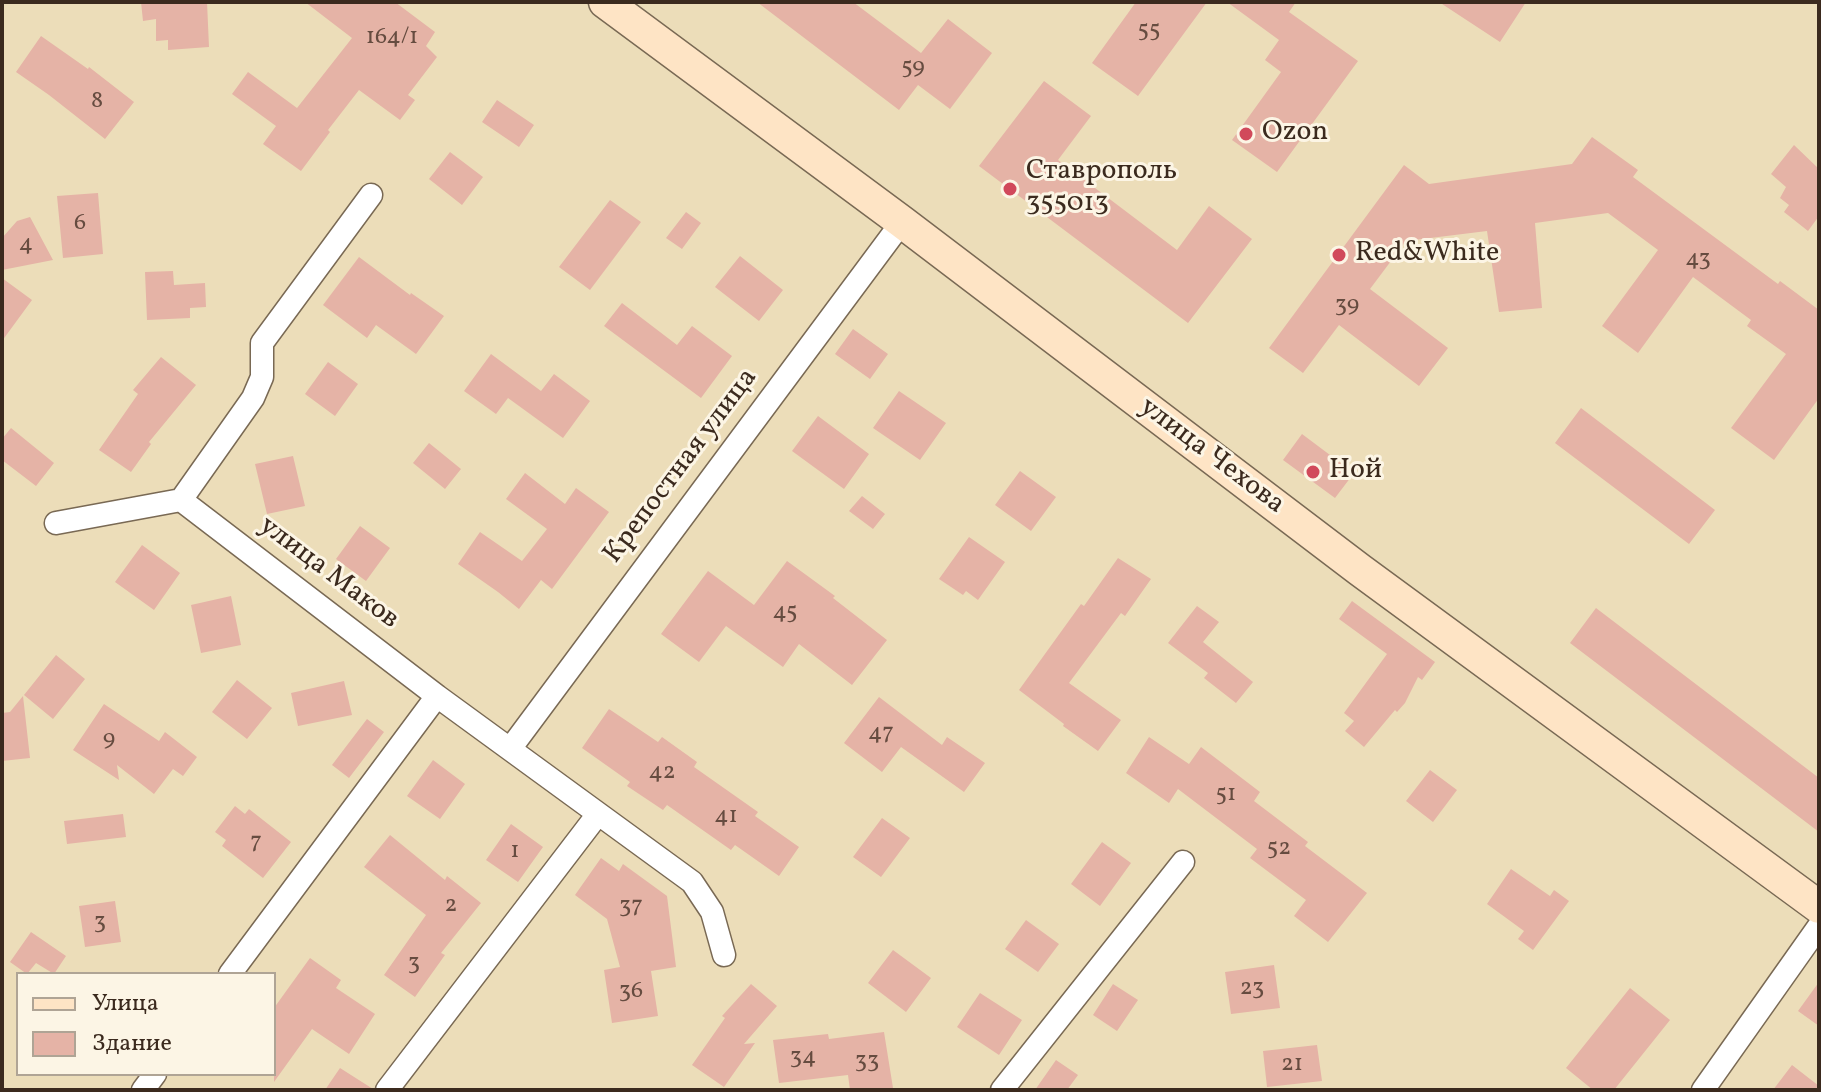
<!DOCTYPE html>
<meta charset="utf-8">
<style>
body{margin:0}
#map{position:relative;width:1821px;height:1092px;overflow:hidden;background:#ecddb9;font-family:Vollkorn,serif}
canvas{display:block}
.frame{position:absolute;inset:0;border:4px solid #3b2a1e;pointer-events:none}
.legend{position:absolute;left:16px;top:972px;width:260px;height:104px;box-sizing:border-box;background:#fcf5e5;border:2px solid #afa495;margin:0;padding:10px 14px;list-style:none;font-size:24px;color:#3b2a1e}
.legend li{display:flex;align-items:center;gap:16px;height:40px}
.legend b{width:40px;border:2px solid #afa495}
</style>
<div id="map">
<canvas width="1821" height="1092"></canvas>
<div class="frame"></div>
<ul class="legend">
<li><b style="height:10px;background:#fee4c5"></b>Улица</li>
<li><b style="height:22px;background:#e5b3a6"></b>Здание</li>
</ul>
</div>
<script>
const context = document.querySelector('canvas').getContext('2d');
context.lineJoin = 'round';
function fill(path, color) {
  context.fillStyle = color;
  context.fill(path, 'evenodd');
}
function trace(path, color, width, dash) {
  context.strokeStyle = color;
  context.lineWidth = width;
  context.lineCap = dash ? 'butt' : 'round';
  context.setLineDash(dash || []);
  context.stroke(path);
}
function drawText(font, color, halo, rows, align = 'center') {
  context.font = font + ' Vollkorn,serif';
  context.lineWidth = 6;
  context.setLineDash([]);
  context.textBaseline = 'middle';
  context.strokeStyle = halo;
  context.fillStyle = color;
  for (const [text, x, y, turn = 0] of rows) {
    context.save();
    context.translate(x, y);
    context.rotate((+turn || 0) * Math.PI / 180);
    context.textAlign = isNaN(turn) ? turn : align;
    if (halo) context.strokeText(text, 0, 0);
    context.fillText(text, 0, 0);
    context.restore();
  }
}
const building = new Path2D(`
 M141,2h66l2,45 -41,3v-10l-12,1v-22l-13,2z
 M305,2h90l40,30 -9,14 11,11 -29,38 7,5 -15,20 -41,-30 -31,40 2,2 -29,39 -38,-27 13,-18 -44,-32 16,-22 49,36 55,-70z
 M757,2h96l68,51 27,-34 44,34 -42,56 -32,-24 -19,25z
 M1136,2h71l-69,94 -46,-33z
 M1227,2h69l-7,10 69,49 -81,111 -45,-32 49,-68 -16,-12 14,-20z
 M1439,2h87l-26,40z
 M41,36l47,33 1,-2 45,35 -29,37 -56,-44 -33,-23z
 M1044,81l47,35 -33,44 119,90 32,-44 43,33 -64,84 -209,-157z
 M497,100l37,25 -15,22 -37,-25z
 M1592,137l46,33 -5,7 145,107 2,-3 39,29v88l-45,62 -43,-32 55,-74 -39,-28 4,-6 -58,-43 -55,76 -36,-27 56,-76 -50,-37 -73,10 7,85 -43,4 -12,-81 -81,10 -36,48 78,59 -29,38 -80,-61 -36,48 -34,-25 135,-183 25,19 143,-20z
 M1794,145l25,24v47l-11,15 -24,-19 5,-7 -9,-7 6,-11 -15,-13z
 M450,152l33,25 -21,28 -33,-26z
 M98,193l5,61 -40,4 -6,-62z
 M610,200l31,22 -51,68 -31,-23z
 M686,212l15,11 -19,26 -16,-11z
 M30,217l23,43 -51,10v-32l15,-17z
 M740,256l43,34 -24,31 -44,-34z
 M359,257l51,38 1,-2 33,23 -28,38 -40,-29 -9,13 -44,-33z
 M173,271l1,14 31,-2 1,24 -16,1v10l-43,2 -2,-48z
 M2,278l30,22 -30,41z
 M622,303l55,42 15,-19 40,30 -31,42 -97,-72z
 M853,329l35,25 -18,25 -35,-25z
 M491,354l50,37 13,-17 36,27 -27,37 -55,-40 -12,16 -32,-23z
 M161,357l35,28 -47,57 2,2 -20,28 -32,-22 39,-56 -5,-4z
 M328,362l30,22 -23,32 -30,-22z
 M899,391l47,32 -26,37 -47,-32z
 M1581,408l134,102 -26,34 -134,-101z
 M818,416l51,38 -25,35 -52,-38z
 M11,428l43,35 -18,23 -34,-26v-21z
 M1302,434l52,39 -19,25 -52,-38z
 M429,443l32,26 -16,20 -32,-26z
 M293,456l12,50 -38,8 -12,-50z
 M1020,471l36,26 -25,34 -36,-26z
 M525,473l40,31 11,-16 33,24 -57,77 -11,-9 -22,29 -21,-17 -40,-28 22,-32 42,29 25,-32 -41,-30z
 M862,496l23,18 -12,15 -24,-18z
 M360,526l30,22 -24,33 -30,-22z
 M969,537l36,25 -27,38 -12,-9 -3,4 -24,-16z
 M142,545l38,28 -26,37 -39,-28z
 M1118,558l33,21 -26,37 -4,-3 -52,70 52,37 -23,31 -35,-25 1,-2 -45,-34 62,-86 3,2z
 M787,561l48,35 -2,2 54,42 -35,45 -53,-41 -16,23 -57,-41 -27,36 -38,-28 47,-63 46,34z
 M231,596l10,49 -40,8 -10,-48z
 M1352,601l83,61 -13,18 -4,-3 -13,26 -8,9 -2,-2 -31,37 -19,-16 9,-10 -10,-8 43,-59 -48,-35z
 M1197,606l22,16 -16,20 50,40 -17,21 -32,-25 4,-5 -40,-30z
 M1596,608l223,170v54l-249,-189z
 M56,655l29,24 -32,40 -29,-24z
 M237,680l35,28 -25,31 -35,-27z
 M344,681l8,34 -54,11 -7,-33z
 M23,696l7,62 -28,3v-48l8,-1z
 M879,697l63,48 5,-8 38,26 -21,29 -63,-45 -19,25 -38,-29z
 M104,704l55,37 6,-9 32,25 -14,19 -10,-7 -19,25 -37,-29 2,15 -46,-30z
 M609,709l49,33 4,-5 35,25 -3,5 64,45 -3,4 44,31 -20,29 -44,-31 -4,5 -64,-45 -4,5 -36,-24 3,-4 -48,-34z
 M367,719l17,13 -35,46 -17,-13z
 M1149,737l40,27 12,-17 59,45 -6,9 54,41 -3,4 62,47 -39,49 -34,-26 12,-16 -56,-42 7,-9 -79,-60 -9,14 -43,-30z
 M433,760l32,24 -25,35 -33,-23z
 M1430,770l27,20 -24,32 -27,-21z
 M235,806l10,8 4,-5 42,33 -28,36 -41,-32 4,-6 -11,-8z
 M123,814l3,23 -59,7 -3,-23z
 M882,818l28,20 -29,39 -28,-20z
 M511,824l32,23 -25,35 -32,-22z
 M390,835l55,45 2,-4 34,27 -40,50 4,2 -30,42 -31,-22 42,-60 -62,-48z
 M1102,842l29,21 -31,43 -29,-22z
 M601,858l18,13 4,-7 44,32 9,71 -25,4 7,45 -46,7 -8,-53 16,-3 -13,-48 -32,-24z
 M1511,869l39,27 4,-6 15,11 -36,49 -15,-11 6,-8 -37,-27z
 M115,901l6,41 -36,5 -6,-41z
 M1026,920l33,24 -21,28 -33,-23z
 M31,932l35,24 -12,18 -18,-11 -9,11 -17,-12z
 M893,950l38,28 -25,34 -38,-29z
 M310,958l31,22 -5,8 39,26 -26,40 -37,-25 -38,53v-74z
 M1274,965l6,43 -49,6 -6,-42z
 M1819,982v44l-21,-15z
 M751,984l26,22 -33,38 11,-1 -31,44 -32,-22 33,-47 -3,-2z
 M1113,984l25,16 -21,31 -24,-16z
 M1630,988l40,32 -56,70h-21l-27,-22z
 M980,993l42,27 -23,35 -42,-28z
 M884,1032l9,56 -43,2 -2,-15 -69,8 -6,-43 55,-6 1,5z
 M1317,1045l5,36 -55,6 -4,-36z
 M1056,1060l22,15 -11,15h-32z
 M1792,1065l27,21v4h-46z
 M340,1068l33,21v1h-48z`);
const street = new Path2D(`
 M181,500l72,-102 9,-21v-34l109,-148
 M56,523l125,-23 256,196
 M510,749l392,-527
 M230,974l207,-278 255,186 20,30 12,43
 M143,1090l12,-16
 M387,1090l211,-276
 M1002,1090l181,-228
 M1703,1090l116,-164`);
const secondary = new Path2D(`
 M605,2l297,220 458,348 459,337`);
const markers = [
 [1246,134,8,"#d1495b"],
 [1010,189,8,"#d1495b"],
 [1339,255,8,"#d1495b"],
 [1313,472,8,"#d1495b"]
];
const numberNames = [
 ["55",1149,32],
 ["164/1",392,39],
 ["59",913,69],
 ["8",97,103],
 ["6",80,225],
 ["4",26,246],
 ["43",1698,261],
 ["39",1347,307],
 ["45",785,614],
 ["47",881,735],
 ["9",109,741],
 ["42",662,774],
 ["51",1226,796],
 ["41",726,818],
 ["7",256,844],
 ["52",1279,850],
 ["1",515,853],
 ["2",451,907],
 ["37",631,908],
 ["3",100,924],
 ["3",414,965],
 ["23",1252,990],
 ["36",631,993],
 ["34",803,1059],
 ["33",867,1063],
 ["21",1292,1066]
];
const poiNames = [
 ["Ozon",1262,134],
 ["Ставрополь",1026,173],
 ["355013",1026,205],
 ["Red&White",1355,255],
 ["Ной",1329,472]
];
const streetNames = [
 ["улица Чехова",1211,457,37],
 ["Крепостная улица",682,467,-53],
 ["улица Маков",328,574,37]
];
fill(building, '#e5b3a6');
trace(street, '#796954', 25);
trace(secondary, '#796954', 35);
trace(street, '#fff', 22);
trace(secondary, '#fee4c5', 32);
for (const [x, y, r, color] of markers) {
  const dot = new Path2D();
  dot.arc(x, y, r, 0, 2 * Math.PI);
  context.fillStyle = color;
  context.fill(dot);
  trace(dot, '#fcf5e5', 3);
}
drawText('24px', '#664c40', null, numberNames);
drawText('28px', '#3b2a1e', '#fcf5e5', poiNames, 'left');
drawText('28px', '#3b2a1e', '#fcf5e5', streetNames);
</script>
